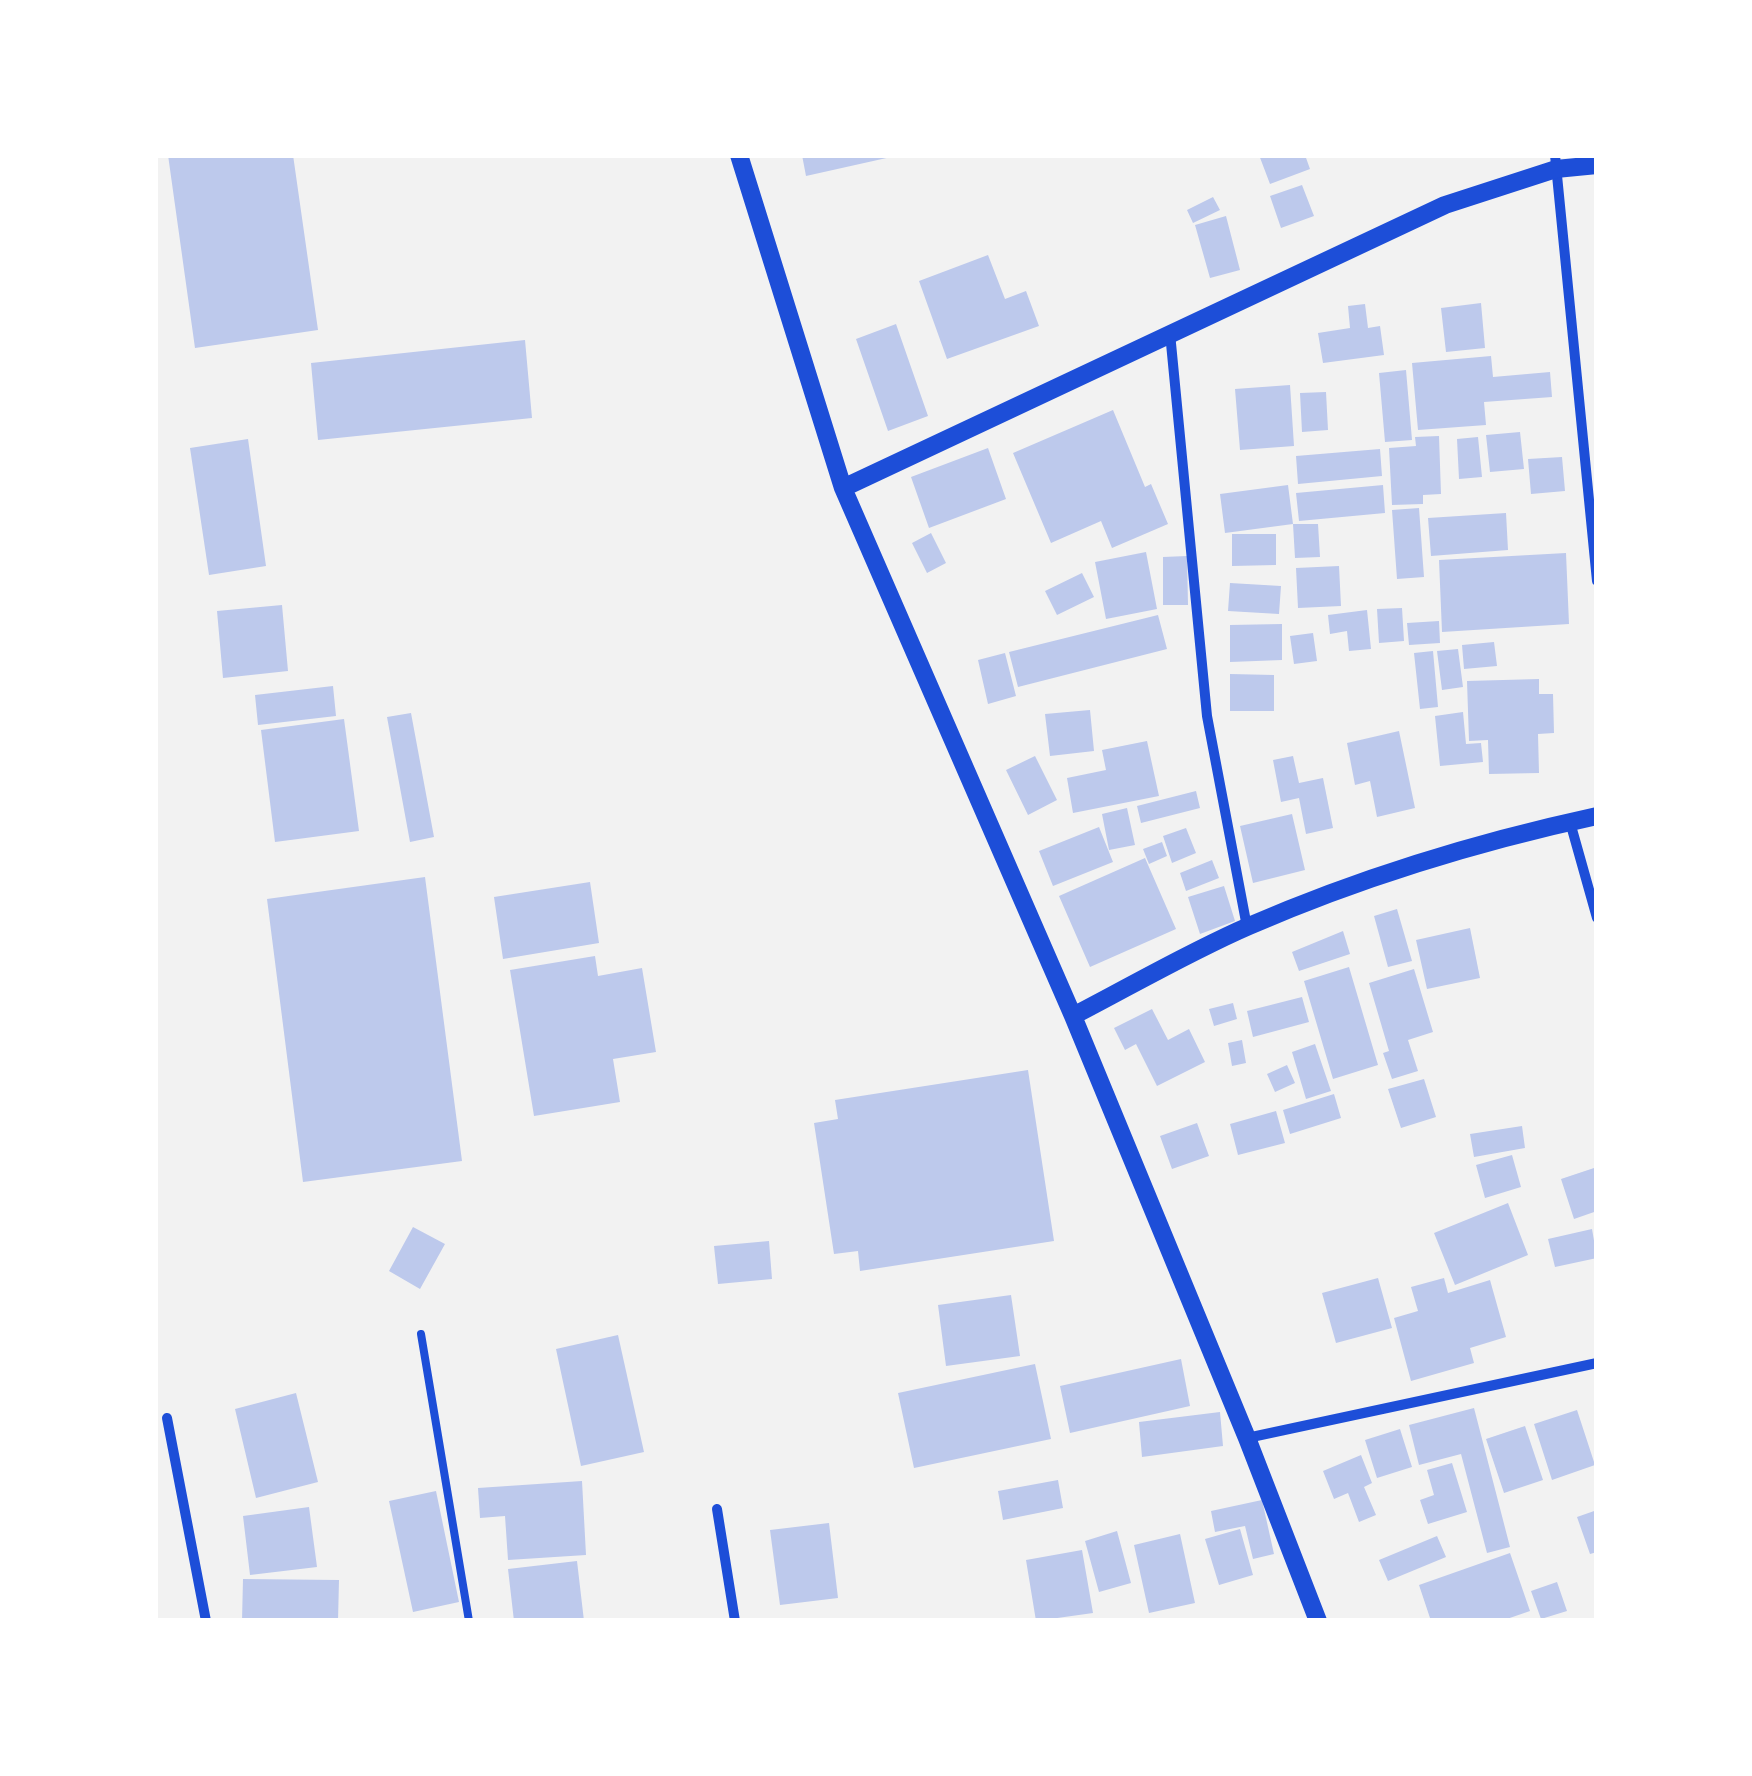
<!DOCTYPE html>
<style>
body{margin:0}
#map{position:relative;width:1752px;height:1776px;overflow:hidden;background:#f2f2f2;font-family:"Space Grotesk",sans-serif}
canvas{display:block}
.frame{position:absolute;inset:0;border:158px solid #fff;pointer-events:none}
</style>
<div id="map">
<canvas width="1752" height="1776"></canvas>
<div class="frame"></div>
</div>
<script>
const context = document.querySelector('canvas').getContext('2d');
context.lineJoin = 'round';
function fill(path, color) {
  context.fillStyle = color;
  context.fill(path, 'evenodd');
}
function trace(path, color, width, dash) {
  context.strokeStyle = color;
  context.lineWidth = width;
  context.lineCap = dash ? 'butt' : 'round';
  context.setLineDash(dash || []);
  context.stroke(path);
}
const building = new Path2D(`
 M168,155h125l25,175 -123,18z
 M802,155h89v2l-85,19z
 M1259,155h46l5,14 -40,15z
 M1302,185l12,31 -33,12 -11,-32z
 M1213,197l7,13 -27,13 -6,-13z
 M1226,216l14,54 -30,8 -15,-53z
 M988,255l17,44 21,-8 13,35 -92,33 -28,-78z
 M1481,303l4,45 -39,4 -5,-44z
 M1365,304l3,24 12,-2 4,29 -61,8 -5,-30 32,-5 -2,-22z
 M896,324l32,92 -40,15 -32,-92z
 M525,340l7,78 -214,22 -7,-77z
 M1491,356l2,21 57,-5 2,25 -68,5 2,23 -68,5 -6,-67z
 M1406,370l6,70 -27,2 -6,-69z
 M1290,385l4,61 -54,4 -5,-61z
 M1326,392l2,38 -26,2 -2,-39z
 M1113,410l32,77 6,-3 17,40 -56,24 -11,-27 -50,22 -38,-90z
 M1520,432l4,37 -34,3 -4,-37z
 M1439,436l2,58 -18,1v9l-31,1 -3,-57 27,-2 -1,-9z
 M1478,437l4,40 -23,2 -2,-40z
 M248,439l18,127 -57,9 -19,-127z
 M988,448l18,51 -77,29 -18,-51z
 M1380,449l2,27 -84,8 -2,-28z
 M1562,457l3,34 -34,3 -3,-35z
 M1288,485l5,39 -68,9 -5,-39z
 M1383,485l2,28 -86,8 -3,-28z
 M1419,508l5,69 -27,2 -5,-69z
 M1506,513l2,37 -77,6 -3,-38z
 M1293,524h25l2,33 -25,1z
 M931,533l15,30 -19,10 -15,-30z
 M1232,534h44v31l-44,1z
 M1146,552l11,57 -51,10 -11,-57z
 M1566,553l3,71 -127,8 -3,-72z
 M1187,556l1,49h-25v-48z
 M1339,566l2,40 -43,2 -2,-40z
 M1082,573l12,24 -37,18 -12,-24z
 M1230,583l51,3 -2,28 -51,-3z
 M282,605l6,66 -65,7 -6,-67z
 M1402,608l2,33 -25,2 -2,-34z
 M1367,610l4,39 -22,2 -2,-20 -17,3 -2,-19z
 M1158,615l9,34 -149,38 -9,-35z
 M1439,621l1,22 -31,2 -2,-22z
 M1282,624v36l-52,2v-37z
 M1313,633l4,28 -23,3 -4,-28z
 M1494,642l3,24 -33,3 -2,-24z
 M1458,649l5,38 -21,3 -5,-39z
 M1433,651l5,56 -18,2 -6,-56z
 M1005,653l11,43 -28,8 -10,-44z
 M1230,674l44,1v36h-44z
 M1539,679v15h14l1,39 -16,1 1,39 -50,1 -1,-34 -19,1 -2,-60z
 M333,686l3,30 -78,9 -3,-30z
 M1090,710l4,41 -44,5 -5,-42z
 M1463,712l3,32 15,-1 2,19 -43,4 -5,-50z
 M411,713l23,124 -24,5 -23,-125z
 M344,719l15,112 -84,11 -14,-112z
 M1399,731l16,77 -38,9 -7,-36 -15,4 -8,-42z
 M1147,741l12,55 -86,17 -6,-35 39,-8 -4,-20z
 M1035,756l22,44 -29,15 -22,-45z
 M1293,756l6,27 24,-5 10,50 -27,6 -7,-36 -18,4 -8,-42z
 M1196,791l4,17 -59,15 -4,-17z
 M1127,808l8,37 -26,5 -7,-36z
 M1292,814l13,56 -52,13 -13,-57z
 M1099,827l14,35 -60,24 -14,-35z
 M1186,828l10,25 -24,10 -9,-27z
 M1162,842l5,14 -18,8 -6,-15z
 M1145,858l31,71 -86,38 -31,-71z
 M1212,860l7,18 -33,13 -6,-18z
 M425,877l37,284 -159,21 -36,-283z
 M590,882l9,61 -96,16 -9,-62z
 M1224,886l11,35 -35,13 -12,-37z
 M1397,909l15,52 -24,6 -14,-51z
 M1470,928l10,50 -53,11 -11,-49z
 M1343,931l7,23 -51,17 -7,-19z
 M595,956l3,20 44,-8 14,84 -43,7 7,43 -86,14 -24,-146z
 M1349,967l29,98 -45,14 -29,-98z
 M1414,969l19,63 -25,8 10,31 -26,8 -9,-26 6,-2 -20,-68z
 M1302,997l7,25 -56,15 -6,-26z
 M1233,1003l4,16 -23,7 -5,-17z
 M1152,1009l16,31 21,-11 16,33 -48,24 -21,-42 -11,6 -11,-22z
 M1242,1040l4,23 -14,3 -4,-23z
 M1315,1044l16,47 -25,8 -14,-47z
 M1287,1065l8,18 -20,9 -8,-18z
 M1028,1070l26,171 -194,30 -2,-20 -24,3 -20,-131 24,-4 -3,-19z
 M1424,1079l12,38 -35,11 -13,-39z
 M1334,1094l7,24 -51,16 -7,-24z
 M1276,1111l9,32 -47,12 -8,-31z
 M1197,1123l12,33 -37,13 -12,-33z
 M1522,1126l3,22 -51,9 -4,-23z
 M1512,1155l9,32 -36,11 -9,-33z
 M1597,1167v44l-23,8 -13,-40z
 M1508,1203l20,52 -73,30 -21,-52z
 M413,1227l32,17 -25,45 -31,-18z
 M1592,1229l5,29 -42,9 -7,-28z
 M769,1241l3,38 -54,5 -4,-38z
 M1378,1278l14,50 -56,15 -14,-50z
 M1444,1278l4,15 42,-13 16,57 -36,11 4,15 -63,18 -17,-63 24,-7 -7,-24z
 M1011,1295l9,61 -74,10 -8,-61z
 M618,1335l26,117 -63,14 -25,-117z
 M1181,1359l9,47 -120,27 -10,-47z
 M1035,1364l16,75 -137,29 -16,-75z
 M296,1393l22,89 -62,16 -21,-89z
 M1474,1408l36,139 -23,6 -26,-99 -42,11 -10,-40z
 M1577,1410l18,55 -43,15 -18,-56z
 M1220,1412l3,34 -81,11 -3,-35z
 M1525,1426l18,54 -39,13 -18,-54z
 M1400,1429l12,38 -35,11 -12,-38z
 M1361,1455l11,28 -8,4 12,28 -17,7 -11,-29 -14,6 -11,-28z
 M1452,1463l15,49 -39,12 -8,-24 14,-5 -7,-25z
 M1058,1480l5,28 -60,12 -5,-29z
 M582,1481l4,74 -78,5 -3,-44 -25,2 -2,-30z
 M436,1491l23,111 -46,10 -24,-111z
 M1262,1500l12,54 -21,5 -8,-33 -30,6 -4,-21z
 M309,1507l8,60 -67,8 -7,-59z
 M1597,1510v42l-7,2 -13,-37z
 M829,1523l9,75 -58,7 -10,-75z
 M1240,1529l13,46 -34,10 -14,-46z
 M1117,1531l14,52 -32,9 -14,-51z
 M1180,1534l15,69 -46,10 -15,-68z
 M1437,1536l9,21 -58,24 -9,-21z
 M1082,1550l11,63 -57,8 -10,-61z
 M1510,1553l20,58 -29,10h-70l-12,-36z
 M577,1561l7,60h-70l-6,-52z
 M243,1579l96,1 -1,41h-96z
 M1557,1582l10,29 -26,8 -10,-28z`);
const service = new Path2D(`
 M421,1334l48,287`);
const minor = new Path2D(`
 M1555,155l42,426
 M1170,333l37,383 40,211
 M1570,822l27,96
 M167,1418l39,203
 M1247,1438l350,-75
 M717,1509l18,112`);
const tertiary = new Path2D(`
 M739,155l104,333 230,528 174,422 71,183
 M843,488l602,-283 111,-36 41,-4
 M1073,1016c58,-30 116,-64 176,-90 113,-49 228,-84 348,-110`);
fill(building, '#bdc9ec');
trace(service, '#1d4ed8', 8);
trace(minor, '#1d4ed8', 10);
trace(tertiary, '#1d4ed8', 18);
</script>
